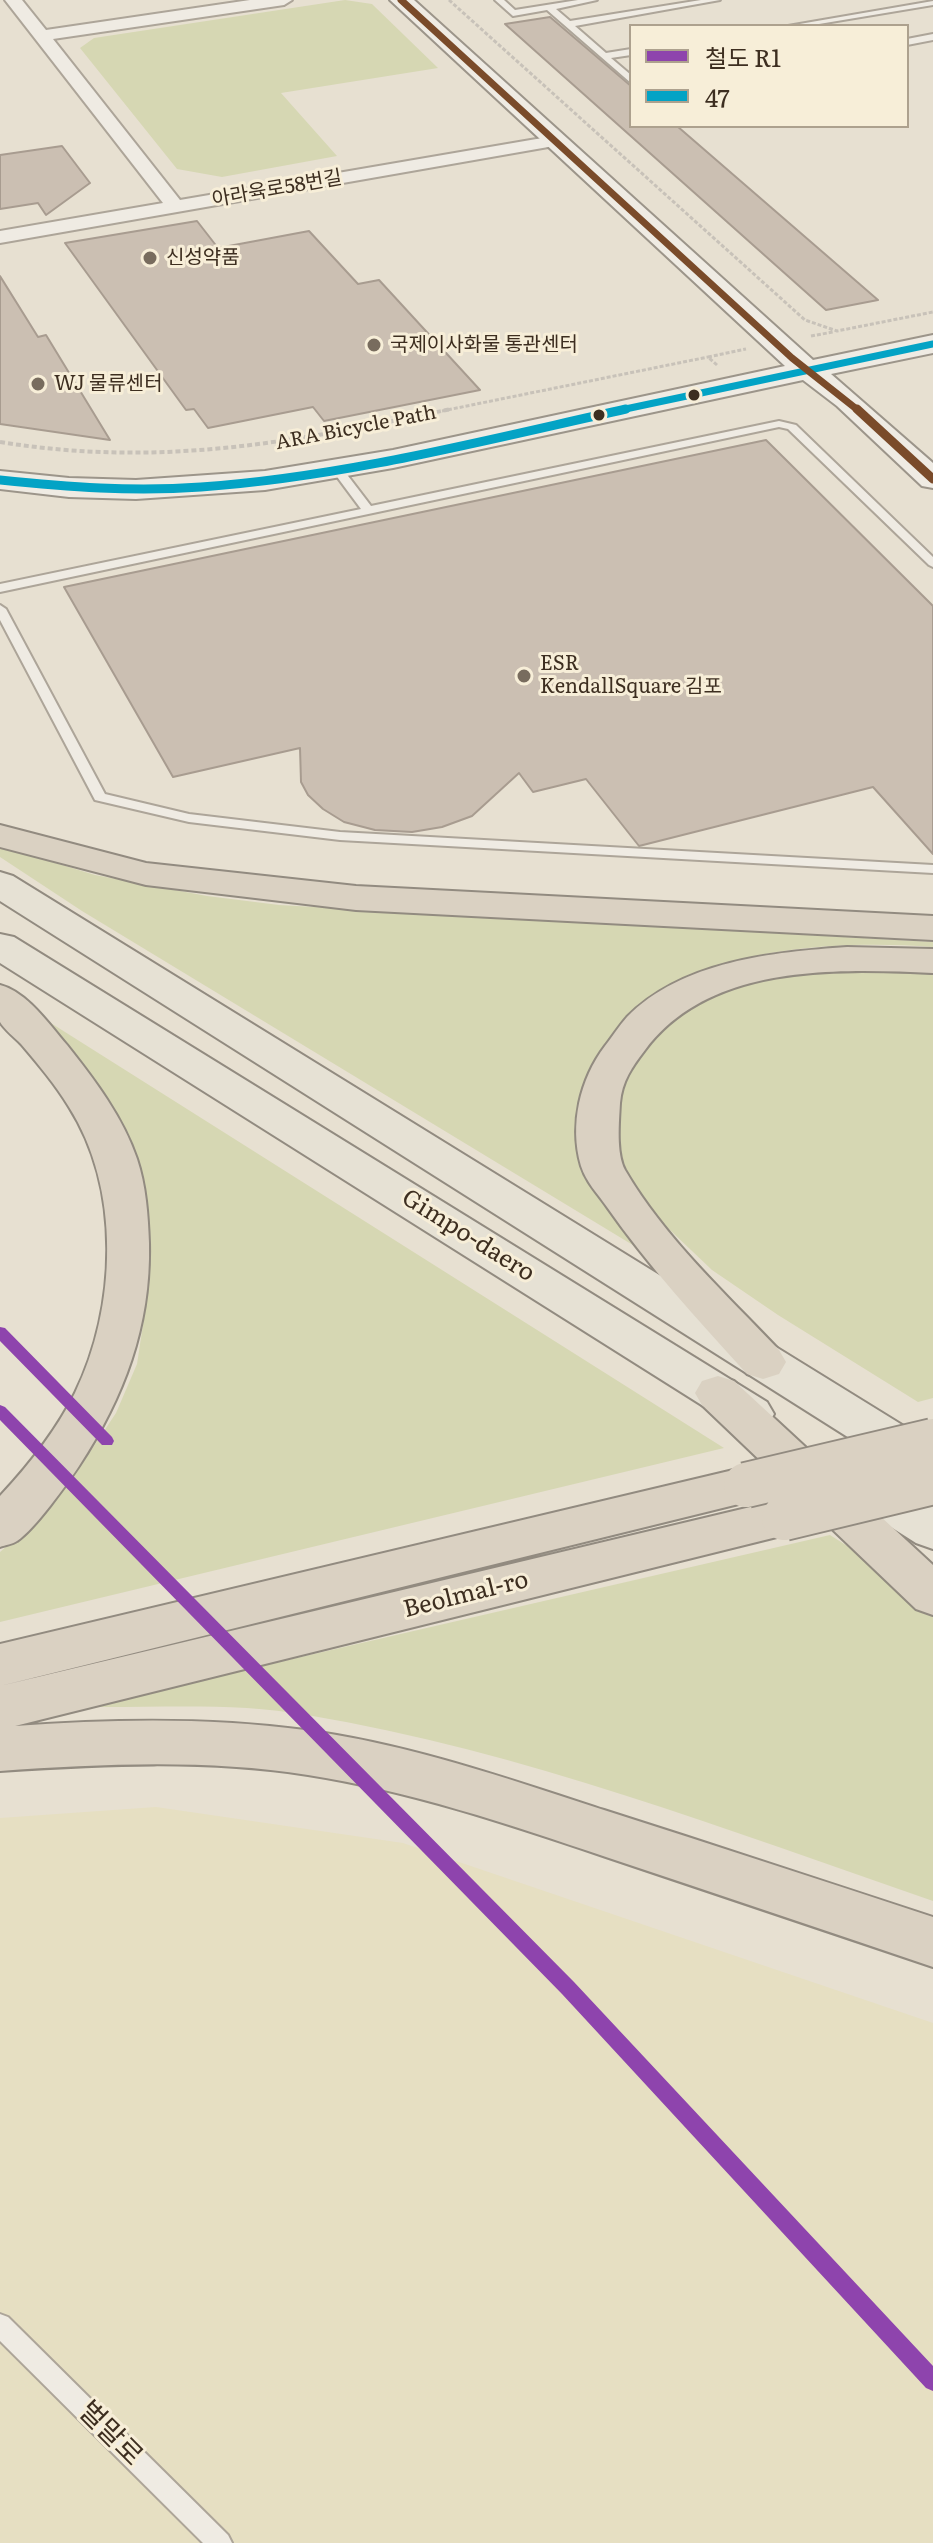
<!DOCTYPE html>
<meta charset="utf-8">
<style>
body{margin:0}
#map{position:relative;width:933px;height:2543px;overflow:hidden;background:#e7e0d1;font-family:Literata,"Noto Sans KR",serif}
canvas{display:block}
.legend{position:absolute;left:629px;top:24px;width:280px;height:104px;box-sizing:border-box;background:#f7eed8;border:2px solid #ada18e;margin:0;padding:10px 14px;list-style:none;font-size:24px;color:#3d2e20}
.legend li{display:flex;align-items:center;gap:16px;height:40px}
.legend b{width:40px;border:2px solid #ada18e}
</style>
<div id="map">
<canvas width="933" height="2543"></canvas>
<ul class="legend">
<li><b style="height:10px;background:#8e44ad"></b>철도 R1</li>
<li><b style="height:10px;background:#03a3c5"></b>47</li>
</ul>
</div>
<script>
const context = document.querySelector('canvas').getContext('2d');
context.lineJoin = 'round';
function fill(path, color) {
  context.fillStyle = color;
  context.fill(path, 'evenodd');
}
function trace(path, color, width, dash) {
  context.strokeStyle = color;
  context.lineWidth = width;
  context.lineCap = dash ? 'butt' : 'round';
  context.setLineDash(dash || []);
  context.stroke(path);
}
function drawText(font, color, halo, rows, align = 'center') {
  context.font = font + ' Literata,"Noto Sans KR",serif';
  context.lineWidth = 6;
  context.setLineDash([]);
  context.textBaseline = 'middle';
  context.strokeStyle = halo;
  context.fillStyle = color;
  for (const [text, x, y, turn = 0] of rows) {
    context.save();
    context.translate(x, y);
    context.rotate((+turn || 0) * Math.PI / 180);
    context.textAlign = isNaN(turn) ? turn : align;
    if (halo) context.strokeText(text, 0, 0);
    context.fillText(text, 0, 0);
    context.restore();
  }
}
const farmland = new Path2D(`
 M156,1807l247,36 530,180v520h-933v-725z`);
const green = new Path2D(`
 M345,0l27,4 66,64 -157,25 56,63 -115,21 -45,-8 -97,-121 14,-10z
 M0,846l95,29 112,21 72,9 654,37v5c-112,-8 -282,1 -337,117l45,186 -559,-339 -82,-54z
 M933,966v432l-15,4 -140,-87 -66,-45 -61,-58 -24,-33 -15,-39 4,-51 48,-67 57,-33 72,-18z
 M27,1008l697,440 -724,174v-70l33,-29 49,-59 34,-51 21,-49 11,-72v-51l-43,-142 -16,-27 -27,-32z
 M830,1535l63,40 40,36v290c-206,-71 -410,-150 -626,-186 -72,-13 -150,-7 -223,-8z`);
const building = new Path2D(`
 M550,17l81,69v40h46l201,174 -52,10 -321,-286z
 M62,146l28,37 -44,32 -8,-12 -38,6v-54z
 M197,221l21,27 91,-17 49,53 21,-4 101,110 -156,31 -11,-14 -105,21 -14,-19 -8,1 -121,-167z
 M0,276l38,61 8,-2 64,105 -110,-16z
 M766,440l167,166v248l-60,-67 -234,59 -53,-67 -53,13 -14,-19 -47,43 -30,11 -30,5 -37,-2 -31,-8 -21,-13 -15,-14 -7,-13 -1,-34 -127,29 -109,-190z`);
const pathFar1 = new Path2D(`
 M449,0l356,320 32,11 96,-19
 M811,336l22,-4
 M717,365l-9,-8 38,-8
 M442,411l266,-54`);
const path = new Path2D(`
 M0,442c162,26 293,0 451,-33`);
const lane = new Path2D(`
 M495,0h9l11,10 63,-10h19l-41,9 14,12 131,-21h19l-145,26 31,27 25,-4v6l-20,3 20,17v8l-84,-73 -34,6z
 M933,1v4l-126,21h-19z
 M933,34v6l-26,5v-6z
 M779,421l17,4 137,132v10l-4,-2 -141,-136 -9,-2 -779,165v-8l361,-75 -29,-39 6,-3 4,1 29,38z
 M0,605l6,4 99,185 84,20 151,18 593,33v8l-593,-33 -151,-18 -94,-22 -95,-180z
 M0,2314l8,3 220,218 4,8h-29l-203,-202z`);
const street = new Path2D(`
 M5,0h17l24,30 204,-30h42l-8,5 -231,34 127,161 374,-64 9,5 -9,5 -554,97v-12l163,-28z`);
const secondary = new Path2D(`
 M390,0h24l399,360 120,-25v18l-102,21 102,89v25l-11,-2 -85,-80 -34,-26 -410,88 -128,22 -129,9 -67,-2 -69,-8v-18l69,7 67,2 129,-9 128,-21 392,-84z`);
const primary = new Path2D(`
 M0,872l13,4 920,568v37l-5,1 -17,-5 -911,-576z
 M0,934l14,3 753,465 7,12 -7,12 -16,6 -16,-6 -735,-463z
 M853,1461l17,5 63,40v43l-17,-6 -80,-51 -7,-13 7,-13z`);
const highway = new Path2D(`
 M0,825l146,38 210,23 577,30v24l-577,-30 -210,-25 -146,-38z
 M847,947l86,2v24c-96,-4 -223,-10 -288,77 -13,17 -23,31 -25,53 -1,19 -4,50 5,67 39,67 101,124 154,180l7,12 -7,12 -16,5 -16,-5c-49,-54 -98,-107 -140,-167 -9,-13 -21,-25 -26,-41 -12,-41 -1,-87 24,-120 7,-9 14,-20 22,-29 55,-56 146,-65 220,-70z
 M0,985c27,7 49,39 67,60 27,34 56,72 70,114 9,27 11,56 12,84 2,83 -25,154 -70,223 -12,18 -44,63 -62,75 -4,3 -12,4 -17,6v-51c29,-31 56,-65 75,-103 42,-86 46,-204 -6,-286 -14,-23 -31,-43 -48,-63 -6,-6 -17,-15 -21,-22 0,-9 0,-27 0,-37z
 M718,1376l16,5 199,184v50l-17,-6 -214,-204 -7,-12 7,-12z
 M746,1467l17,5 7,13 -7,13 -763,188v-42z
 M784,1499l17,6 7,13 -7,13 -786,195c96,-7 194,-9 290,4 103,14 201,48 299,80 110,35 220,71 329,107v50c-109,-37 -218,-74 -327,-110 -98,-33 -196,-66 -298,-82 -102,-16 -206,-11 -308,-4v-85z`);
const highwayBridge = new Path2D(`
 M746,1485l187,-44
 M784,1518l149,-36`);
const bus1Far1 = new Path2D(`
 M616,411l317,-67`);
const bus1 = new Path2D(`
 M0,480c67,7 133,12 201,7 143,-10 285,-47 425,-78`);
const bus2Far1 = new Path2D(`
 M401,0l391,358 67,53`);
const bus2 = new Path2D(`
 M857,409l76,70`);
const rail1 = new Path2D(`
 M0,1327l5,1 107,109 2,4 -2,4h-10l-102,-104z
 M0,1405l5,2 569,575 359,384v25l-7,-3 -364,-394 -562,-574z`);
const markers = [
 [150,258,8,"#786c5e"],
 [374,345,8,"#786c5e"],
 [38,384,8,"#786c5e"],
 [694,395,7,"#3d2e20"],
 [599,415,7,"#3d2e20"],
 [524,676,8,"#786c5e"]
];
const farStreetnames = [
 ["아라육로58번길",277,189,-10],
 ["ARA Bicycle Path",356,428,-11]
];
const farPoinames = [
 ["신성약품",166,258],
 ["국제이사화물 통관센터",390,345],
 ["WJ 물류센터",54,384],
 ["ESR",540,664],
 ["KendallSquare 김포",540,687]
];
const streetNames = [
 ["Gimpo-daero",468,1236,32],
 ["Beolmal-ro",466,1595,-14]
];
const nearStreetnames = [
 ["벌말로",110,2434,45]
];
fill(farmland, '#e6dfc2');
fill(green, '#d6d7b3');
fill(building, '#cbbfb2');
trace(building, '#a89c90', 2);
trace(lane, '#ada599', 4);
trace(street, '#ada599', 4);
trace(secondary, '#9c958a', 4);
trace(primary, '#928b80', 4);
trace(highway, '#928b80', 4);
trace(pathFar1, '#c8c2b9', 3, [4, 2]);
trace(path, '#c8c2b9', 4, [5, 3]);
fill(lane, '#efebe3');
fill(street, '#efebe3');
fill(secondary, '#efebe3');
fill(primary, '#e6e1d4');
fill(highway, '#dad1c2');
trace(highwayBridge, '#928b80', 48, []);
trace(highwayBridge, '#dad1c2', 44);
trace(bus1Far1, '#03a3c5', 7);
trace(bus1, '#03a3c5', 9);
trace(bus2Far1, '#7a4b2a', 7);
trace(bus2, '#7a4b2a', 9);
fill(rail1, '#8e44ad');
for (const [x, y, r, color] of markers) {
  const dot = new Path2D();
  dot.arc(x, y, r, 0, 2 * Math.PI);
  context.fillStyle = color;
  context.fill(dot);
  trace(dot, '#f7eed8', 3);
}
drawText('20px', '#3d2e20', '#f7eed8', farStreetnames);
drawText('20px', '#3d2e20', '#f7eed8', farPoinames, 'left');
drawText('24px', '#3d2e20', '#f7eed8', streetNames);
drawText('28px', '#3d2e20', '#f7eed8', nearStreetnames);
</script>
